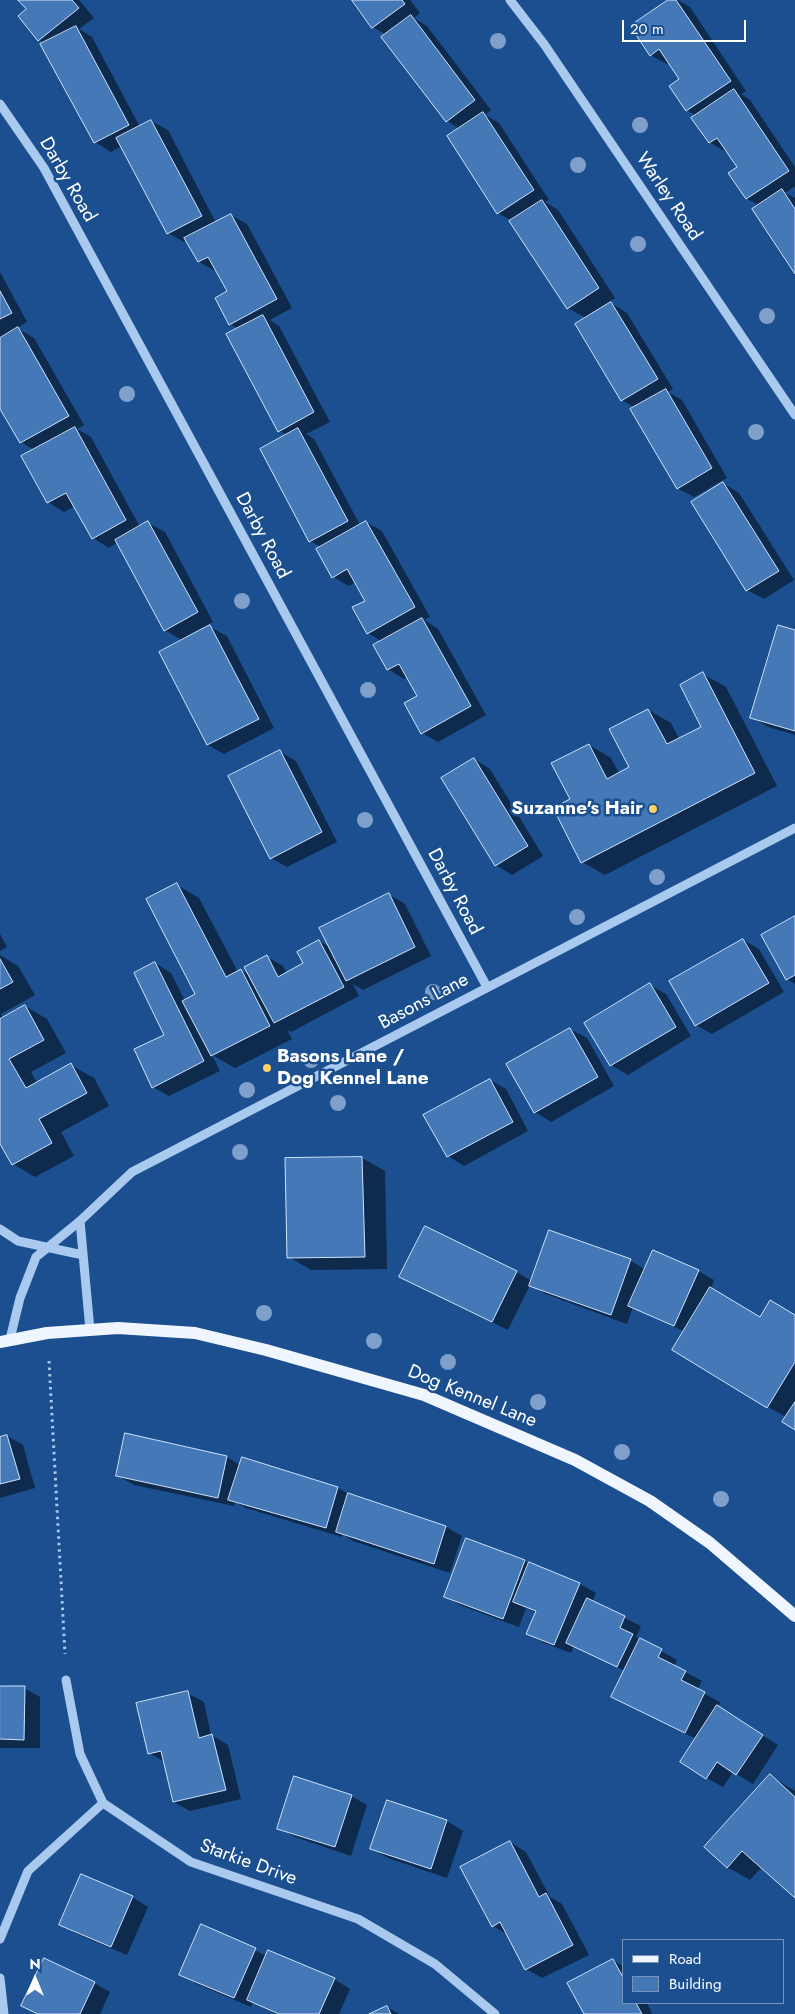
<!DOCTYPE html>
<style>
body{margin:0}
#map{position:relative;width:795px;height:2014px;overflow:hidden;background:#1b4f8f;font-family:Jost,sans-serif}
canvas{display:block}
.legend{position:absolute;left:622px;top:1939px;width:162px;height:65px;box-sizing:border-box;background:#1b4f8f;border:1px solid #7695bc;margin:0;padding:6px 9px;list-style:none;font-size:15px;color:#fff}
.legend li{display:flex;align-items:center;gap:10px;height:25px}
.legend b{width:25px;border:1px solid #7695bc}
.north{position:absolute;left:10px;top:1954px;width:50px;height:50px;-webkit-text-stroke:4px #1b4f8f;paint-order:stroke;rotate:0deg;font-size:14px;font-weight:700;line-height:20px;text-align:center;color:#fff}
.north::after{content:'';display:block;margin:auto;width:18px;height:22px;background:#fff;clip-path:polygon(50% 0,100% 100%,50% 72%,0 100%)}
.scale{position:absolute;left:622px;top:20px;width:124px;height:22px;box-sizing:border-box;border:2px solid #fff;border-top:0;padding-left:6px;font-size:15px;line-height:18px;white-space:nowrap;color:#fff;-webkit-text-stroke:4px #1b4f8f;paint-order:stroke}
</style>
<div id="map">
<canvas width="795" height="2014"></canvas>
<ul class="legend">
<li><b style="height:6px;background:#f0f6ff"></b>Road</li>
<li><b style="height:14px;background:#4478b7"></b>Building</li>
</ul>
<div class="north">N</div>
<div class="scale">20 m</div>
</div>
<script>
const context = document.querySelector('canvas').getContext('2d');
context.lineJoin = 'round';
function fill(path, color) {
  context.fillStyle = color;
  context.fill(path, 'evenodd');
}
function trace(path, color, width, dash) {
  context.strokeStyle = color;
  context.lineWidth = width;
  context.lineCap = dash ? 'butt' : 'round';
  context.setLineDash(dash || []);
  context.stroke(path);
}
function drawText(font, color, halo, rows, align = 'center') {
  context.font = font + ' Jost,sans-serif';
  context.lineWidth = 5;
  context.setLineDash([]);
  context.textBaseline = 'middle';
  context.strokeStyle = halo;
  context.fillStyle = color;
  for (const [text, x, y, turn = 0] of rows) {
    context.save();
    context.translate(x, y);
    context.rotate((+turn || 0) * Math.PI / 180);
    context.textAlign = isNaN(turn) ? turn : align;
    if (halo) context.strokeText(text, 0, 0);
    context.fillText(text, 0, 0);
    context.restore();
  }
}
const shadow = new Path2D(`
 M20,0h59l15,18 -15,11 13,8 48,90 11,-6 17,9 48,93 15,-8 16,9 45,84 -22,12 9,6 51,96 -24,12 8,5 46,86 6,-3 16,9 48,86 -6,3 14,9 48,86 -48,27 -16,-9 -4,-37 -10,-19 -4,2 -16,-10 -7,-28 -13,-8 -2,-32 -10,-19 -7,4 -16,-9 -12,-30 -11,-6 -23,-106 -8,-4 -40,-102 -9,-5 -2,-32 -11,-22 -2,1 -16,-9 -12,-22 -3,2 -16,-9 -46,-87 -11,6 -16,-10 -50,-99 -6,-3 -11,-31z
 M353,0h57l10,13 -6,5 13,8 64,84 -6,5 14,8 50,77 -4,2 13,8 57,88 -25,16 1,2 20,-13 16,10 46,76 -5,3 14,8 45,78 -33,19 -17,-9 -42,-80 -13,-8 -46,-76 10,-6 -18,-10 -56,-87 -14,-8 -38,-84 -13,-8 -64,-84 3,-2 -13,-8z
 M670,0h8l12,7 56,84 -5,3 9,6 45,67v19l-10,7 10,5v74l-35,-66 -14,-8 -7,-30 -12,-18 -1,2 -17,-10 -13,-26 -9,-6 -7,-31 -11,-17 -2,2 -17,-9z
 M0,272l27,50 -10,6 17,10 50,87 -7,4 14,8 49,90 8,-4 17,9 48,90 -28,15 1,2 24,-12 17,9 47,92 -50,26 -16,-9 -47,-93 22,-11 -18,-11 -47,-88 -9,6 -16,-10 -18,-32 -11,6 -16,-10 -14,-52 -13,-8 -21,-36z
 M723,483l16,10 55,87 -30,19 -17,-9z
 M795,631v104l-27,-8 -16,-10z
 M703,674l23,13 51,99 -172,89 -23,-13 -11,-63 18,-54 22,13 8,15 12,-6 17,-57 23,13 8,16 24,-12z
 M280,752l16,9 41,81 -50,25 -16,-9z
 M474,759l16,10 53,87 -31,19 -16,-10z
 M177,885l22,13 39,74 3,-2 10,6 16,-19 16,9 4,7 18,-9 14,-23 12,7 57,-54 17,10 26,52 -68,34 -10,-6 6,12 -68,36 -4,-2 5,9 -57,29 -23,-13 8,16 -51,25 -16,-9 13,-52 -11,-72 16,10 14,28 11,-7z
 M795,918v66l-8,-5z
 M0,934l7,13 -7,4z
 M743,940l16,9 25,43 -72,42 -16,-9z
 M0,955l18,11 17,29 -34,19 2,4 22,-12 22,13 19,34 -35,19 6,11 34,-18 23,13 15,28 -48,26 13,24 -39,21 -22,-13 -13,-23z
 M650,985l16,9 25,42 -63,39 -17,-10 -25,-42z
 M570,1029l17,9 27,48 -63,36 -16,-10z
 M490,1080l16,9 22,42 -64,35 -16,-10z
 M362,1158l23,13 2,98 -76,1 -22,-13 -2,-98z
 M550,1231l81,30 14,8 53,2 16,9 -3,9 49,29 35,-2v113l-9,-12 -18,-10 -83,-75 -52,-25 -6,17 -81,-30 -16,-9 -22,45 -107,-53 115,-5 16,9z
 M126,1435l101,22 13,8 2,-6 96,29 12,7 96,32 16,9 -12,37 -97,-32 -10,-7 -1,3 -96,-29 -11,-6 -1,4 -100,-21 -17,-10z
 M7,1436l16,9 12,43 -35,10v-60z
 M524,1561l56,23 16,9 -4,9 49,24 -5,11 41,23 -3,6 28,15 -5,9 23,12 -2,5 60,38 -25,39 -20,-12 -10,15 -16,-9 -11,-39 -84,-43 13,-25 -51,-25 -3,7 -27,-10 -16,-9 9,-21 -11,-5 -7,19 -57,-21 -16,-9z
 M0,1687l24,1 16,9v51h-40z
 M187,1693l17,9 7,33 17,10 13,54 -51,12 -16,-9 -9,-40 -16,-9z
 M770,1776l25,15v105l-33,-29 -12,13 -23,-13z
 M351,1796l16,9 -16,51 -56,-19 -16,-9z
 M447,1821l16,10 -16,47 -59,-20 -16,-9z
 M510,1842l16,10 24,45 12,7 27,51 -47,23 -16,-9 -18,-34 -15,-9z
 M132,1897l16,10 -21,48 -50,-21 -16,-9z
 M201,1926l66,30 2,-4 65,27 16,10 -11,25h-63l-23,-12 -2,5 -54,-23 -16,-10z
 M613,1960l11,7v36h23l5,11h-67z
 M94,1983l16,9 -10,22h-62l-15,-9z
 M387,2007l12,7h-27z`);
const building = new Path2D(`
 M18,0h54l7,8 -41,33 -20,-25 8,-7z
 M352,0h50l3,4 -33,24z
 M668,0h8l55,81 -45,30 -17,-25 10,-7 -20,-30 -9,7 -20,-30z
 M411,15l64,85 -29,22 -65,-85z
 M76,26l53,99 -35,18 -54,-99z
 M734,89l55,82 -43,28 -18,-26 9,-6 -20,-29 -8,5 -18,-25z
 M483,112l51,78 -37,24 -50,-78z
 M151,120l51,96 -35,18 -51,-96z
 M782,189l13,20v65l-43,-65z
 M542,200l57,88 -32,21 -58,-88z
 M231,214l46,85 -48,26 -14,-27 12,-7 -19,-34 -10,5 -14,-24z
 M0,291l12,22 -12,6z
 M611,302l47,77 -37,22 -46,-77z
 M263,315l51,97 -36,20 -52,-98z
 M18,327l51,89 -49,27 -20,-34v-71z
 M666,389l46,79 -35,21 -47,-80z
 M75,427l51,93 -34,19 -26,-46 -19,10 -26,-47z
 M298,428l50,93 -39,21 -49,-93z
 M723,482l56,89 -33,20 -55,-89z
 M148,521l50,91 -34,19 -49,-91z
 M366,521l49,86 -48,27 -15,-27 13,-6 -18,-32 -15,9 -16,-29z
 M422,618l49,88 -50,28 -17,-31 13,-7 -18,-32 -12,6 -14,-25z
 M210,625l49,94 -52,26 -48,-93z
 M778,625l17,5v101l-45,-13z
 M703,672l52,101 -174,90 -28,-55 17,-9 -19,-36 38,-19 18,35 22,-12 -20,-38 39,-20 19,35 34,-17 -21,-42z
 M280,750l42,82 -52,27 -42,-83z
 M474,758l54,88 -33,20 -54,-88z
 M177,883l49,94 15,-8 29,57 -59,30 -29,-55 13,-7 -49,-95z
 M389,893l26,54 -69,34 -27,-53z
 M795,916v59l-9,5 -25,-45z
 M743,939l26,44 -74,43 -26,-45z
 M319,940l25,47 -70,36 -30,-56 23,-12 11,22 25,-14 -6,-11z
 M0,959l13,23 -13,7z
 M155,962l49,99 -52,27 -18,-39 30,-14 -30,-62z
 M650,983l26,44 -66,39 -26,-43z
 M25,1005l19,35 -35,19 17,29 45,-25 16,30 -48,26 13,24 -40,22 -12,-21v-125z
 M570,1028l28,49 -64,36 -28,-49z
 M490,1079l23,43 -66,35 -24,-42z
 M362,1157l3,100 -78,1 -2,-100z
 M425,1226l92,45 -25,51 -93,-45z
 M549,1230l82,29 -20,56 -82,-29z
 M653,1250l46,20 -25,56 -46,-20z
 M710,1287l50,30 10,-17 25,15v47l-28,46 -95,-58z
 M795,1402v28l-13,-8z
 M125,1433l102,23 -9,42 -102,-22z
 M7,1435l13,44 -20,5v-47z
 M242,1457l96,30 -12,41 -98,-28z
 M348,1493l98,33 -12,38 -98,-32z
 M466,1538l59,22 -22,59 -59,-22z
 M529,1562l51,21 -26,62 -28,-11 10,-23 -23,-9z
 M587,1598l38,18 -5,12 13,6 -16,33 -51,-24z
 M640,1638l22,11 -4,8 28,14 -5,9 24,12 -20,41 -74,-36z
 M0,1686h25l-1,54 -24,-1z
 M188,1691l11,47 13,-4 14,56 -53,12 -12,-51 -13,3 -12,-51z
 M717,1705l46,30 -27,40 -19,-13 -11,17 -26,-17z
 M770,1774l25,23v101l-53,-47 -15,17 -23,-21z
 M294,1776l58,19 -17,52 -58,-18z
 M387,1800l60,20 -16,49 -61,-20z
 M510,1841l29,56 7,-4 27,52 -48,25 -25,-48 -8,5 -32,-60z
 M81,1874l52,22 -22,51 -52,-22z
 M201,1924l55,24 -22,50 -55,-23z
 M268,1950l67,28 -16,36h-40l-32,-14z
 M44,1958l51,24 -15,32h-42l-17,-8z
 M613,1959l11,20v24h12l6,11h-58l-17,-31z
 M387,2006l4,8h-22z`);
const path = new Path2D(`
 M49,1361l16,293`);
const minor = new Path2D(`
 M510,0l34,44 251,371
 M0,104l44,64 443,819
 M80,1221l10,109
 M0,1229l18,12 65,14
 M10,1339l10,-41 16,-41 44,-36 52,-49 663,-344
 M66,1680l14,74 23,49 88,59 167,57 77,45 60,50
 M0,1939l28,-68 75,-68
 M0,1978l4,36`);
const major = new Path2D(`
 M0,1342l47,-9 71,-5 77,5 71,17 158,45 151,65 75,41 60,42 85,73`);
const trees = [
 [498,41],
 [640,125],
 [578,165],
 [638,244],
 [767,316],
 [127,394],
 [756,432],
 [242,601],
 [368,690],
 [365,820],
 [657,877],
 [577,917],
 [433,992],
 [311,1060],
 [247,1090],
 [338,1103],
 [240,1152],
 [264,1313],
 [374,1341],
 [448,1362],
 [538,1402],
 [622,1452],
 [721,1499]
];
const markers = [
 [653,809,5,"#ffd166"],
 [267,1068,5,"#ffd166"]
];
const streetNames = [
 ["Darby Road",67,180,60],
 ["Warley Road",668,197,56],
 ["Darby Road",262,536,62],
 ["Darby Road",454,892,62],
 ["Basons Lane",424,1002,-28],
 ["Dog Kennel Lane",472,1397,22],
 ["Starkie Drive",248,1863,20]
];
const poiNames = [
 ["Suzanne's Hair",643,809],
 ["Basons Lane /",277,1057,"left"],
 ["Dog Kennel Lane",277,1079,"left"]
];
fill(shadow, '#0007');
fill(building, '#4478b7');
trace(building, '#cfe3fa', 1);
trace(path, '#a9c9ee', 3, [2.5, 4]);
trace(minor, '#a9c9ee', 9);
trace(major, '#f0f6ff', 12);
context.fillStyle = '#7ea0ca';
for (const [x, y] of trees) {
  context.beginPath();
  context.arc(x, y, 8, 0, 2 * Math.PI);
  context.fill();
}
for (const [x, y, r, color] of markers) {
  const dot = new Path2D();
  dot.arc(x, y, r, 0, 2 * Math.PI);
  context.fillStyle = color;
  context.fill(dot);
  trace(dot, '#1b4f8f', 2);
}
drawText('19px', '#fff', '#1b4f8f', streetNames);
drawText('bold 19px', '#fff', '#1b4f8f', poiNames, 'right');
</script>
